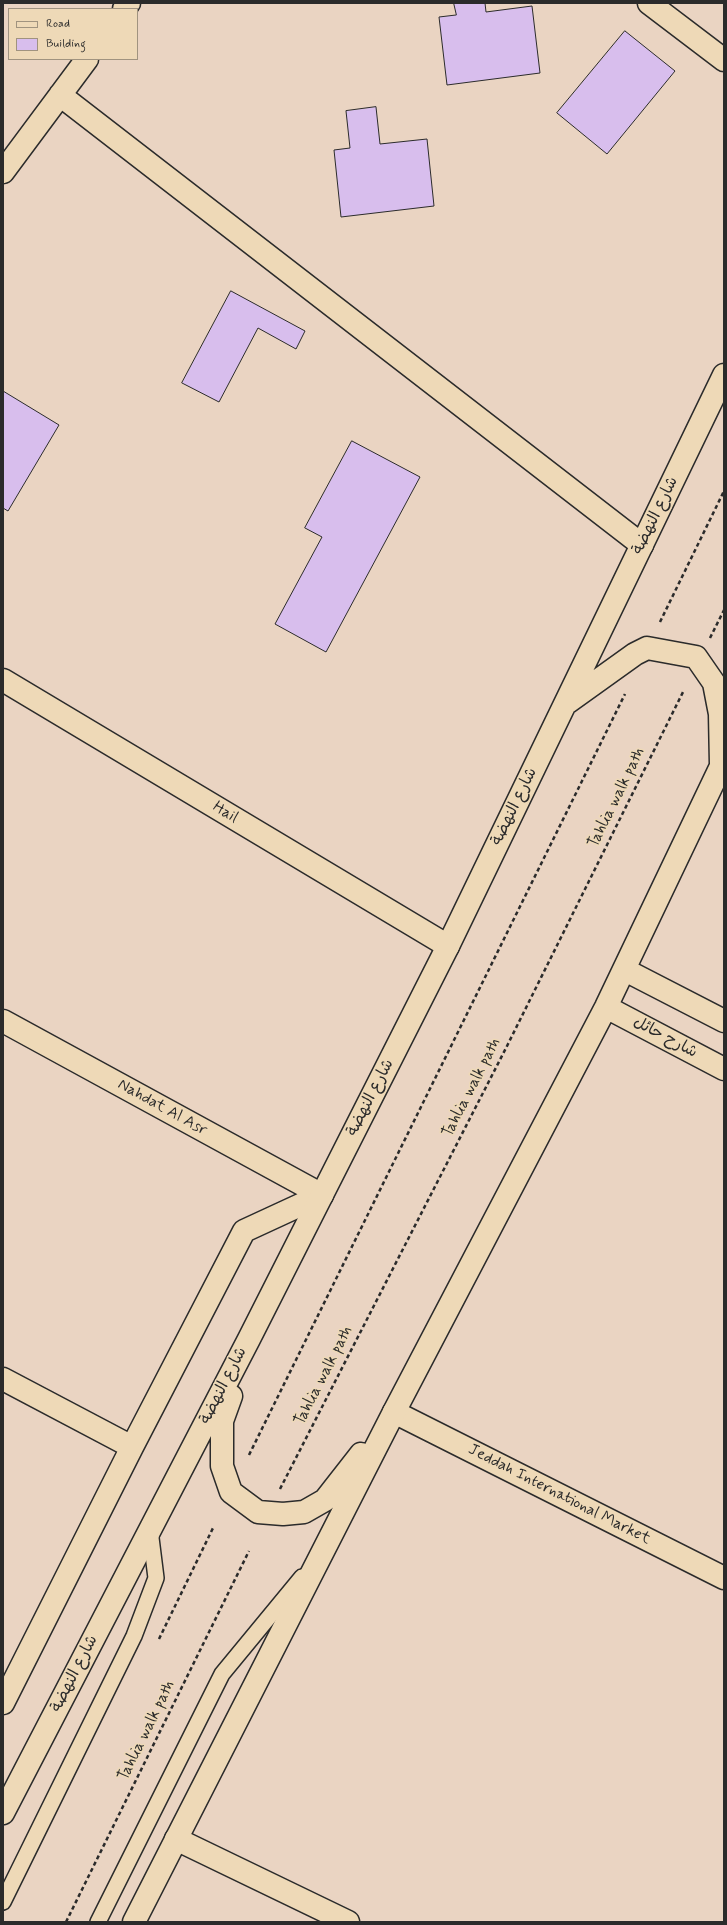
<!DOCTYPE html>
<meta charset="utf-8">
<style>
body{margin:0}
#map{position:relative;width:727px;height:1925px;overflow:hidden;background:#ead4c2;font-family:Mynerve,sans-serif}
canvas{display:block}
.frame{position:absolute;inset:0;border:4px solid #2b2b2b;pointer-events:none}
.legend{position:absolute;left:8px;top:8px;width:130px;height:52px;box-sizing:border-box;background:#eed9b7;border:1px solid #a0937f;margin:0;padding:5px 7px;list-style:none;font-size:12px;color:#2b2b2b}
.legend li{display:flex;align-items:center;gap:8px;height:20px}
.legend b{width:20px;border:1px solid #a0937f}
</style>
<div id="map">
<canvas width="727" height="1925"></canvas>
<div class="frame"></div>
<ul class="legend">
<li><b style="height:5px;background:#eed9b7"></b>Road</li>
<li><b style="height:11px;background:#d8beed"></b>Building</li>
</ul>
</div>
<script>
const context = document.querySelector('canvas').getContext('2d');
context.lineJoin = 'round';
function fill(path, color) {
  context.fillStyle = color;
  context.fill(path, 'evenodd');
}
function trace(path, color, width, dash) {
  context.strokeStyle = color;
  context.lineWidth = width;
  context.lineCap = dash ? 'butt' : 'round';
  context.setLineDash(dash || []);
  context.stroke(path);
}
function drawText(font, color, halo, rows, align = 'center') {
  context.font = font + ' Mynerve,"Playpen Sans Arabic",sans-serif';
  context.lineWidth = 3;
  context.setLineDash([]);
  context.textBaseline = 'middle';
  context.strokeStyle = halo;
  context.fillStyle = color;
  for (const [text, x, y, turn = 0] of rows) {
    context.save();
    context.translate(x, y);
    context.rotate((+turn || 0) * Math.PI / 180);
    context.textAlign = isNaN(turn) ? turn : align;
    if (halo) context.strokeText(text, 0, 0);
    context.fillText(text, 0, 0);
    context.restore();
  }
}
const building = new Path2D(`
 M454,3h31l1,9 46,-6 8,67 -93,12 -8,-68 17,-2z
 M625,31l50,40 -68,83 -50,-41z
 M376,107l4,37 47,-5 7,67 -93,11 -7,-67 16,-2 -4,-37z
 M231,291l74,40 -9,18 -38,-21 -39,74 -37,-19z
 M3,391l56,34 -51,86 -5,-3z
 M352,441l68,36 -94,175 -51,-28 47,-87 -17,-9z`);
const path = new Path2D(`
 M660,622l64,-131
 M710,638l14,-28
 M249,1455l376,-761
 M280,1489l226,-441 178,-358
 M159,1639l54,-111
 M66,1922l183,-371`);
const service = new Path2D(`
 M3,1902l131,-266 22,-58 -6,-48
 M98,1922l124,-248 80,-97`);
const minor = new Path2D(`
 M649,3l75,57
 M124,9l5,-6
 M60,95l582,450
 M3,172l84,-113
 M3,680l445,266
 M3,1021l319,174
 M3,1379l129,68
 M394,1412l330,166
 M3,1703l129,-256 112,-216 78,-36
 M176,1839l172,83`);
const tertiary = new Path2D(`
 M568,702l67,-48 12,-6 49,9 18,26 6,31 1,51
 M625,970l99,51
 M606,1007l118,62
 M231,1396l-9,25v45l9,26 27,20 25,2 21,-2 21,-12 36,-46
 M3,1813l246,-474 199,-393 276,-571
 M134,1922l260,-510 212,-405 118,-247`);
const streetNames = [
 ["شارع النهضة",656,516,-64],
 ["Tahlia walk path",617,798,-64],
 ["شارع النهضة",515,807,-64],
 ["Hail",225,813,31],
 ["شارح حائل",665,1038,28],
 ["Tahlia walk path",472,1088,-63],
 ["شارع النهضة",371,1098,-63],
 ["Nahdat Al Asr",162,1108,29],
 ["Tahlia walk path",324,1376,-63],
 ["شارع النهضة",224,1386,-63],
 ["Jeddah International Market",559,1495,27],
 ["شارع النهضة",75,1674,-63],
 ["Tahlia walk path",147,1731,-64]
];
fill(building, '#d8beed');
trace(building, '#2b2b2b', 1);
trace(service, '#2b2b2b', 18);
trace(minor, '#2b2b2b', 25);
trace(tertiary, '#2b2b2b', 25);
trace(path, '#2b2b2b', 2.5, [4, 3]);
trace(service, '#eed9b7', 15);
trace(minor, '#eed9b7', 22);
trace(tertiary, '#eed9b7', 22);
drawText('16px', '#2b2b2b', '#eed9b7', streetNames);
</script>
